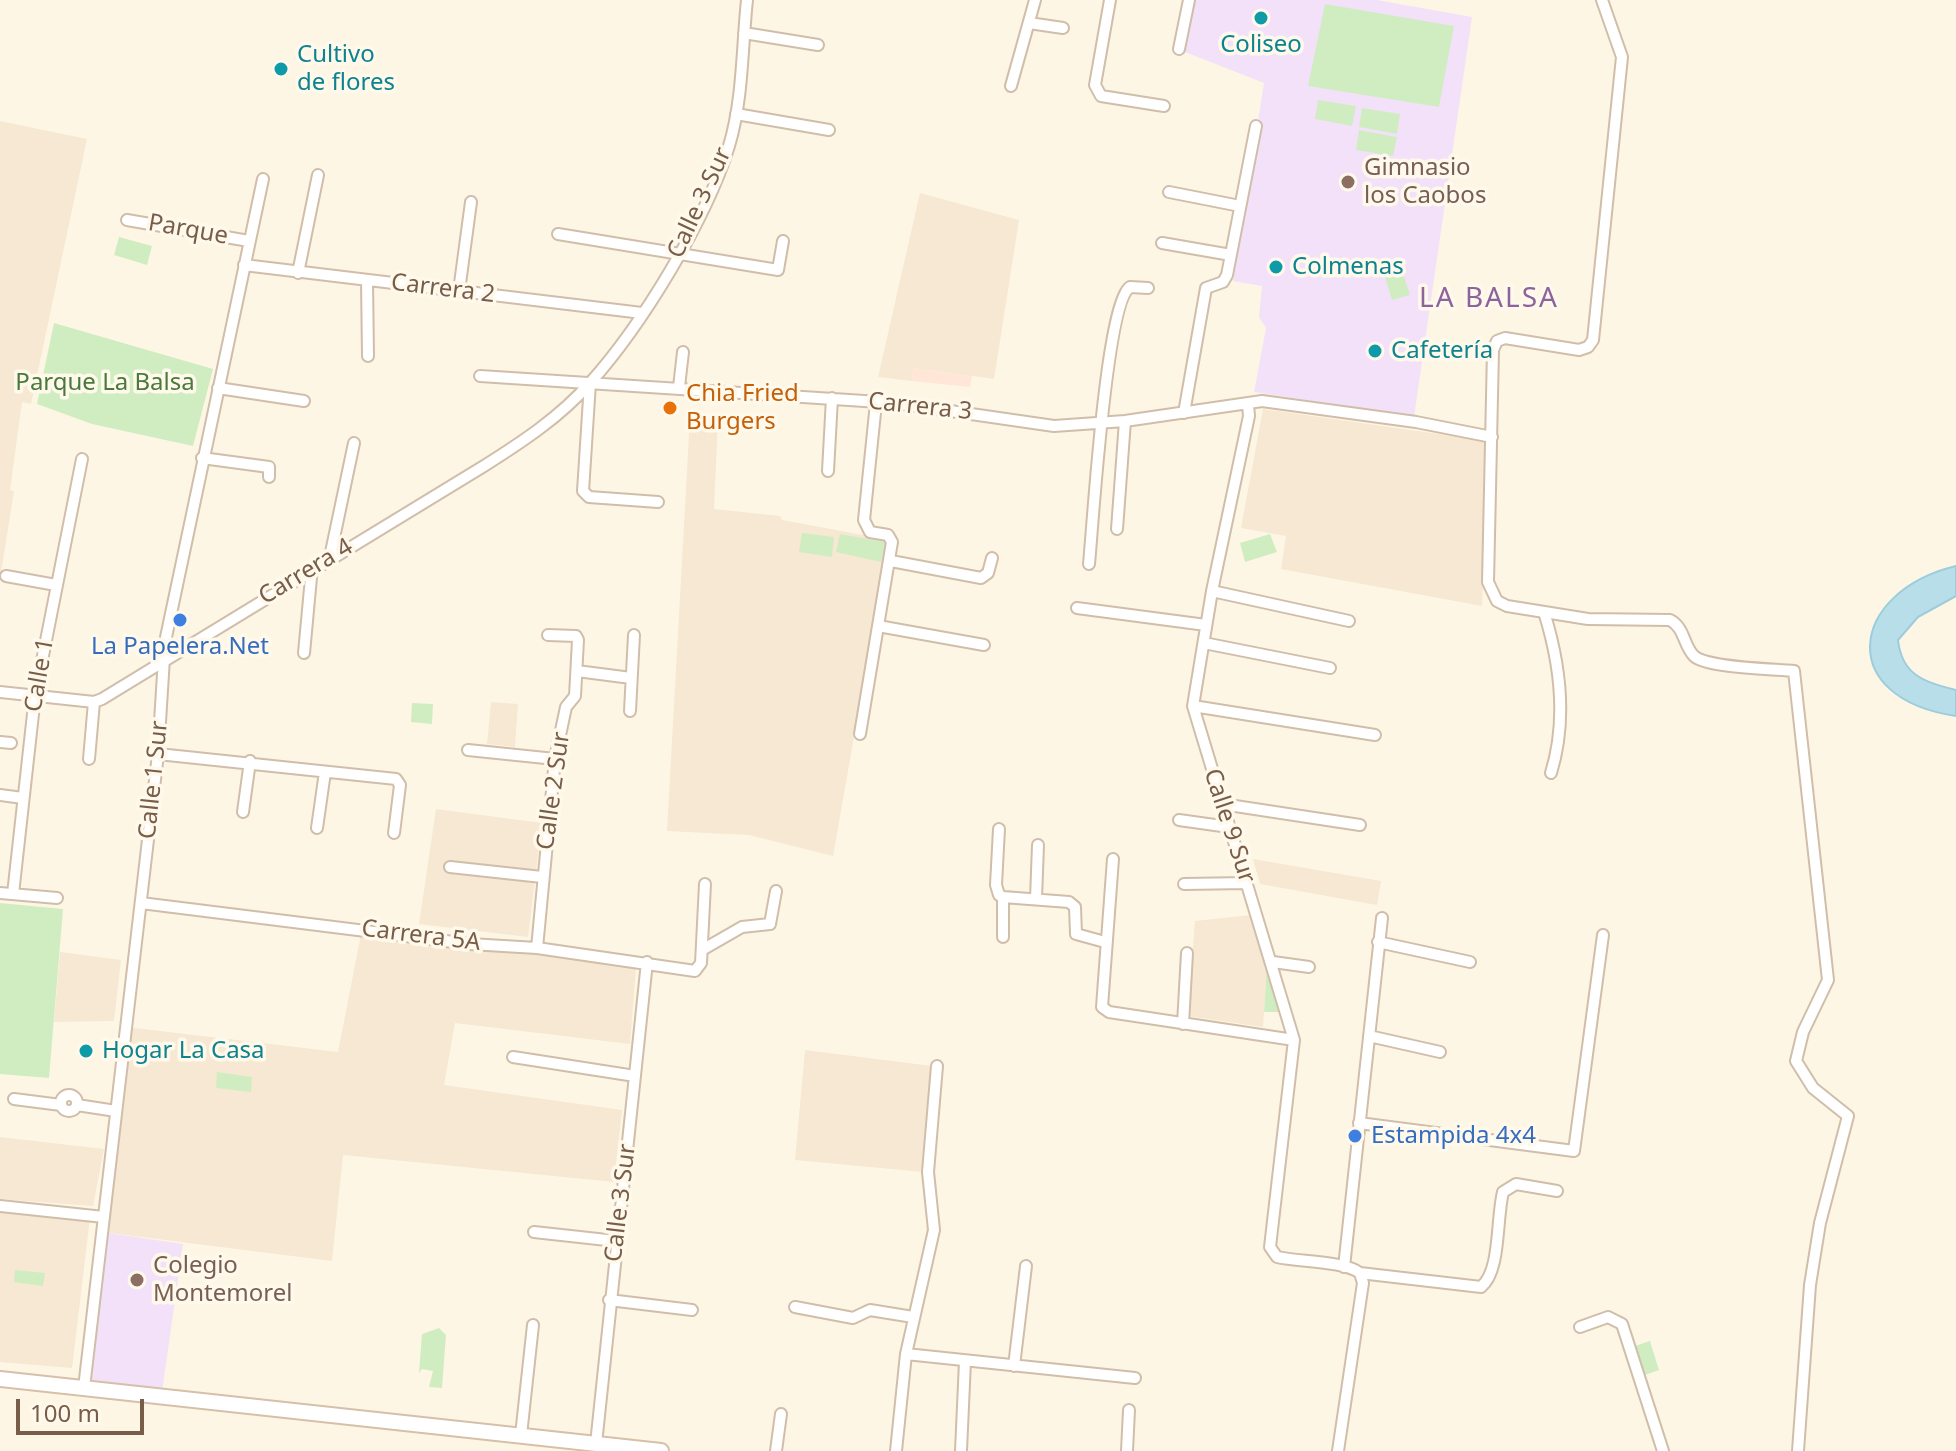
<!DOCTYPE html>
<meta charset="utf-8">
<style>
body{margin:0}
#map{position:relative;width:1956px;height:1451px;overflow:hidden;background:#fef6e4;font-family:"Noto Sans",sans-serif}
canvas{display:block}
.scale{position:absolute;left:16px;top:1399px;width:128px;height:36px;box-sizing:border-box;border:4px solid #785d48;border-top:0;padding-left:10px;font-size:24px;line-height:28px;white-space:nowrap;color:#785d48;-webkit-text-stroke:6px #fff9ec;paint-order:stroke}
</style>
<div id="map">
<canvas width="1956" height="1451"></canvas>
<div class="scale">100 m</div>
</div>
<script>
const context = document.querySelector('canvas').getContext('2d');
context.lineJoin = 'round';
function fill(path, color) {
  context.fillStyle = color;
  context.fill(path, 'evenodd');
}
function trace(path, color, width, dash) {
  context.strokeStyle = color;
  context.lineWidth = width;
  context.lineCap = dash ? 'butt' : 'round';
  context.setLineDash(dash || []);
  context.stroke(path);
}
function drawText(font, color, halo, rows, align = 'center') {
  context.font = font + ' "Noto Sans",sans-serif';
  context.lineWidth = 7;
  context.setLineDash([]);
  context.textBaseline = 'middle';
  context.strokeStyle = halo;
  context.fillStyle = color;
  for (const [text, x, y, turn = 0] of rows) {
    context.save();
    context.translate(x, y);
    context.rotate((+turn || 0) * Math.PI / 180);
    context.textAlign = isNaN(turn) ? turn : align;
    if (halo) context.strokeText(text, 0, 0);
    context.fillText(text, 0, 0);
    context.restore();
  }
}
const residential = new Path2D(`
 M0,121l87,18 -56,265 -9,-2 -12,88 4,1 -14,88z
 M920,193l99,27 -25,159 -81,-11 -1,13 -34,-4z
 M1263,409l225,32 -6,165 -201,-37 5,-33 -45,-8z
 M690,417l28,1 -4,91 66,7 2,4 103,19 3,5 -55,312 -84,-21 -82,-4z
 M491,702l27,2 -3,43 -28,-3z
 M436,809l106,14 -14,114 -109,-13z
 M1253,859l128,22 -4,24 -117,-21z
 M1251,915l16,51 -4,61 -75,-11 7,-95z
 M362,929l274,38 -6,77 -175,-21 -11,62 178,25 -8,72 -271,-27 -11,106 -230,-29 24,-205 212,25z
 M60,952l61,8 -7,61 -60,1z
 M805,1050l127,16 -8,106 -129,-12z
 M0,1137l104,12 -11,57 -93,-7z
 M0,1208l90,10 -18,150 -72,-6z`);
const commercial = new Path2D(`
 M913,368l59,8 -2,11 -58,-6z`);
const education = new Path2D(`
 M1193,0h184l95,17 -58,400 -160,-25 12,-64 -7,-11 3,-31 -29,-5 31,-198 -79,-31z
 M102,1232l81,12 -22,155 -77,-11z`);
const green = new Path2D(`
 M1325,4l129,22 -15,81 -131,-21z
 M1318,100l38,6 -4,20 -37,-7z
 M1362,108l38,6 -3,20 -38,-7z
 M1359,130l38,7 -4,19 -37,-6z
 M119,237l33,9 -5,19 -33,-10z
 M1400,264l10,31 -18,5 -9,-30z
 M54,323l159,46 -20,77 -101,-22 -55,-20z
 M802,533l32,4 -2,20 -33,-5z
 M840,534l45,8 -4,20 -45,-10z
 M1270,534l7,18 -32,10 -5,-19z
 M412,703l21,1 -1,20 -21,-2z
 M0,903l63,6 -14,169 -49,-4z
 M1267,966l13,46h-16z
 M217,1072l35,5 -1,15 -35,-4z
 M15,1270l30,3 -2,13 -29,-4z
 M439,1328l7,7 -4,53 -13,-1 4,-16 -11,-2 -3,4 3,-39z
 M1650,1341l9,29 -17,6 -10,-29z`);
const water = new Path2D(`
 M1956,566v30l-38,21 -20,23c4,36 27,42 58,50v26c-122,-18 -107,-124 0,-150z`);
const street = new Path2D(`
 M1110,0l-15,85 6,11 63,10
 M1602,0l20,57 -29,283 -5,7 -9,3 -74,-12 -8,3 -4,9 -5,232 9,19 10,5 81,13 82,1c15,8 13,25 24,36 13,12 79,13 100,15l34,309 -25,52 -7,29 17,27 35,28 -28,107 -10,62 -12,166
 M1029,23l34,5
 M744,33l74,12
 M1179,49l10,-49
 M1011,86l24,-86
 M736,114l93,16
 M1169,192l71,14
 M127,220l122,21
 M558,234l220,36 5,-29
 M1162,243l69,12
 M244,265l398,48
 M298,273l20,-98
 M367,281l1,75
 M459,291l12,-89
 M480,376l415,27 159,23 71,-5 137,-20 154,21 76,15
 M590,383l-7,108 6,6 69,5
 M679,387l4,-35
 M218,388l86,13
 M1248,405l1,11 -37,175 -19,115 101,334 -24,207 7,10c22,5 67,4 83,16l121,14c20,-16 15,-67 22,-95l13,-8 41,7
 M1184,413l22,-125 17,-6 4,-7 29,-149
 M202,458l67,9v10
 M828,471l4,-73
 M1117,529l8,-108
 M330,557l24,-114
 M891,561l90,17 7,-5 4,-15
 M1089,564c4,-41 17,-261 41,-277l18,1
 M6,576l50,9
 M1212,591l137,30
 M1077,608l129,17
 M1544,612c16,51 23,109 7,161
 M878,626l106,19
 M1204,643l126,25
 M304,653l8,-86
 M577,671l54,7
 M0,692l94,10 8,-3 382,-233c38,-24 76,-49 106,-83 52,-58 116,-163 139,-237 14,-46 13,-99 18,-146
 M1193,706l182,29
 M630,711l4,-76
 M860,734l32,-192 -4,-7 -18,-3 -6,-12 12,-117
 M0,742l11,1
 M468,750l87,9
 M158,754l238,25 4,6 -6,48
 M89,759l5,-57
 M0,795l23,3
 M1222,804l138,21
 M243,812l7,-51
 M1179,820l50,7
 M317,828l8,-56
 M999,829l-3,56 3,10 4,2v40
 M1113,859l-11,148 7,5 185,28
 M450,867l92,10
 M1184,884l63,-1
 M0,893l57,5
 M13,894l22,-198 47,-237
 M1003,897l66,5 6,5 1,27 29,8
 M1036,899l2,-54
 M141,903l329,41 67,4 158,23 6,-8 4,-79
 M1378,942l92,20
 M537,948l18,-189 11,-52 9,-11 3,-56 -2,-4 -28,-1
 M702,950l40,-23 28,-3 6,-33
 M1273,962l36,5
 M1183,1024l4,-71
 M1369,1036l71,16
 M513,1057l122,19
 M61 1103a8 8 0 1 1 16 0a8 8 0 1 1-16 0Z
 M14,1099l47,6
 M77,1105l39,6
 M1359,1123l215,28 29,-216
 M0,1206l104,11
 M534,1232l82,9
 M1344,1267l38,-349
 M609,1300l83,10
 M795,1307l58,11 17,-8 43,7
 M1580,1327l28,-10 14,7 41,127
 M906,1354l229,24
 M1014,1366l12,-100
 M84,1388l74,-634 7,-112 98,-463
 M521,1435l12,-110
 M596,1444l51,-482
 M776,1451l5,-37
 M896,1451l10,-97 28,-124 -6,-58 9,-106
 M961,1451l4,-90
 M1127,1451l2,-41
 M1338,1451l25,-168 -3,-10`);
const secondary = new Path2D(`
 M0,1379l661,72`);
const markers = [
 [1261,18,8,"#0f9aa8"],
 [281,69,8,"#0f9aa8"],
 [1348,182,8,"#8d6e63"],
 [1276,267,8,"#0f9aa8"],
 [1375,351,8,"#0f9aa8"],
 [670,408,8,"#e8710a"],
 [180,620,8,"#3f7fe0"],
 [86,1051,8,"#0f9aa8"],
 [1355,1136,8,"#3f7fe0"],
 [137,1280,8,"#8d6e63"]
];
const cultureNames = [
 ["Coliseo",1261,45,"center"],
 ["Cultivo",297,55],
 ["de flores",297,83],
 ["Colmenas",1292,267],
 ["Cafetería",1391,351],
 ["Hogar La Casa",102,1051]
];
const educationNames = [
 ["Gimnasio",1364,168],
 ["los Caobos",1364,196],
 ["Colegio",153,1266],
 ["Montemorel",153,1294]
];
const streetNames = [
 ["Calle 3 Sur",700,203,-65],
 ["Parque",188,230,10],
 ["Carrera 2",443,289,7],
 ["Carrera 3",920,407,6],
 ["Carrera 4",306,572,-31],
 ["Calle 1",40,675,-80],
 ["Calle 1 Sur",154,780,-84],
 ["Calle 2 Sur",554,791,-82],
 ["Calle 9 Sur",1229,826,72],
 ["Carrera 5A",421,936,7],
 ["Calle 3 Sur",621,1203,-83]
];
const parkNames = [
 ["Parque La Balsa",105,383]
];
const foodNames = [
 ["Chia Fried",686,394],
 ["Burgers",686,422]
];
const shopNames = [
 ["La Papelera.Net",180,647],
 ["Estampida 4x4",1371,1136,"left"]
];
const quarterNames = [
 ["LA BALSA",1489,299]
];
fill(residential, '#f6e8d2');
fill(commercial, '#ffe6d7');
fill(education, '#f3e1fa');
fill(green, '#d0edc1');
fill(water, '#b7dee9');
trace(water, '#9dcddc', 2);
trace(street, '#d0beaa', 14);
trace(secondary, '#d6c0a9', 18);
trace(street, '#fff', 10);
trace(secondary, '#fff', 14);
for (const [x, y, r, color] of markers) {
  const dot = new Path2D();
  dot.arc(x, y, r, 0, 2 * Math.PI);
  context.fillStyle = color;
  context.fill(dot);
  trace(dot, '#fff9ec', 3);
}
drawText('24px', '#0d838f', '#fff9ec', cultureNames, 'left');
drawText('24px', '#785e54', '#fff9ec', educationNames, 'left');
drawText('24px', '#785d48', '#fff9ec', streetNames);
drawText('24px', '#497a3c', '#fff9ec', parkNames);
drawText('24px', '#c56008', '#fff9ec', foodNames, 'left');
drawText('24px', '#366cbe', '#fff9ec', shopNames);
context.letterSpacing = '2px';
drawText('28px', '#8d639c', '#fff9ec', quarterNames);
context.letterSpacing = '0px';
</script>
